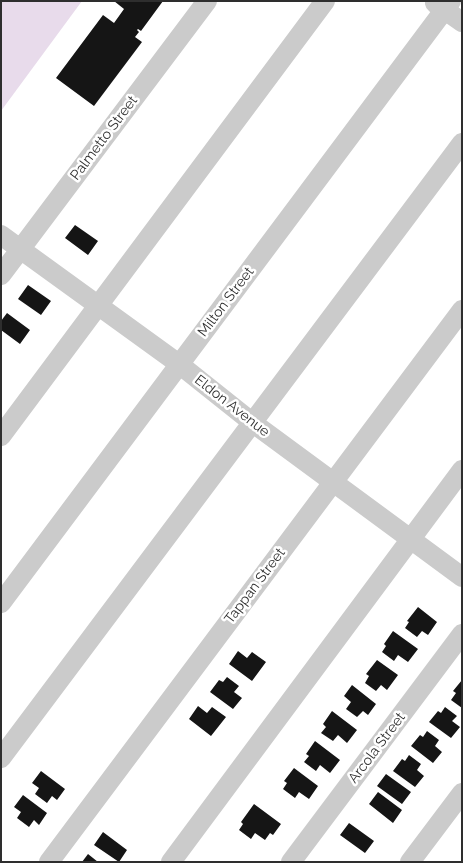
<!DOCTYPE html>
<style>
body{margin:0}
#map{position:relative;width:463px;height:863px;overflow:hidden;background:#fff;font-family:Raleway,sans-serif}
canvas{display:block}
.frame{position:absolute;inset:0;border:2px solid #2e2e2e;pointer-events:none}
</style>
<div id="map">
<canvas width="463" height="863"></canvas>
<div class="frame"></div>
</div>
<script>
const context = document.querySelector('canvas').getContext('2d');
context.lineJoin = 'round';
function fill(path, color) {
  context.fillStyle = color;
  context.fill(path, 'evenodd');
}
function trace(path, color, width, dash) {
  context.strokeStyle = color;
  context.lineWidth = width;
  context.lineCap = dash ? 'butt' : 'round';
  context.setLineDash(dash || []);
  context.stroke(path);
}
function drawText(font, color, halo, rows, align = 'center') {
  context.font = font + ' Raleway,sans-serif';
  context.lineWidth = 5;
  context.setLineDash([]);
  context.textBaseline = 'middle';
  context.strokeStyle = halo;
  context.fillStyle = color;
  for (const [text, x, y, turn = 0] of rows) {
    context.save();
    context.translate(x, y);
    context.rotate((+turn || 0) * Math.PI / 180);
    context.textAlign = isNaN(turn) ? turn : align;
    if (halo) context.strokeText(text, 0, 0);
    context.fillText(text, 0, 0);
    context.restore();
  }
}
const green = new Path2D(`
 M1,1h81l-81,110z`);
const building = new Path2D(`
 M114,1h49l-22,30 -3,-2 -1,1 2,2 -4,5 7,5 -48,64 -38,-28 47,-63 11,8 10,-14z
 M75,225l23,16 -10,14 -23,-17z
 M28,285l23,16 -10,14 -23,-16z
 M7,313l23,17 -10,14 -19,-14v-9z
 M418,607l19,15 -9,13 -6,-4 -5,6 -12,-9 4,-6 -2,-1z
 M393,631l25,18 -10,13 -10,-7 -4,6 -12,-9 4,-6 -2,-2z
 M238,651l9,7 5,-6 14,10 -14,19 -23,-17z
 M377,660l21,15 -11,15 -6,-5 -5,6 -11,-8 4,-7 -3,-2z
 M227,677l12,9 -5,6 8,6 -9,11 -23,-17 9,-12 4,2z
 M462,680v28l-11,-8 5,-7 -3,-2z
 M352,685l24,19 -8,11 -5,-4 -6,6 -11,-8 5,-7 -7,-6z
 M198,706l9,7 5,-6 14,10 -15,19 -22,-17z
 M445,707l12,9 -5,5 8,6 -9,11 -22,-16 9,-11 3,2z
 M332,711l25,19 -10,13 -9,-8 -5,6 -12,-8 5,-6 -3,-3z
 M427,731l12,9 -4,6 7,6 -9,11 -22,-17 9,-11 3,2z
 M315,741l25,19 -10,13 -10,-8 -4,6 -12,-9 5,-6 -3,-2z
 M409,755l12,9 -4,6 7,6 -9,11 -22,-16 9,-12 3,2z
 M294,768l24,18 -9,13 -10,-7 -4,6 -12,-9 4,-6 -3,-2z
 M41,771l24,18 -8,11 -5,-4 -5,7 -12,-9 4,-6 -7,-5z
 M386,774l25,18 -9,12 -25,-18z
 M378,792l24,18 -9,13 -24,-19z
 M23,795l24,18 -8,12 -5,-5 -5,7 -12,-9 4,-6 -7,-5z
 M254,804l27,20 -8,11 -3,-2 -5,7 -10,-7 -4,6 -12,-9 4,-6 -2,-2z
 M349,823l25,18 -9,12 -25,-18z
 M103,832l24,18 -8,12 -25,-17z
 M88,854l10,8h-16z`);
const minor = new Path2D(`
 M435,3l27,19
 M1,235l178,129 74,59 209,154
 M1,275l206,-274
 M1,436l324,-435
 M1,603l450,-602
 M1,758l461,-615
 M49,862l413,-552
 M171,862l291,-392
 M291,862l171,-228
 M410,862l52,-69`);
const streetNames = [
 ["Palmetto Street",104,138,-53],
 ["Milton Street",226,302,-53],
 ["Eldon Avenue",232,406,38],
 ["Tappan Street",255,586,-53],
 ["Arcola Street",377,748,-53]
];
fill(green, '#e8dbeb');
fill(building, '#151515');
trace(minor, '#cbcbcb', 20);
drawText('14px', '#2e2e2e', '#fff', streetNames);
</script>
